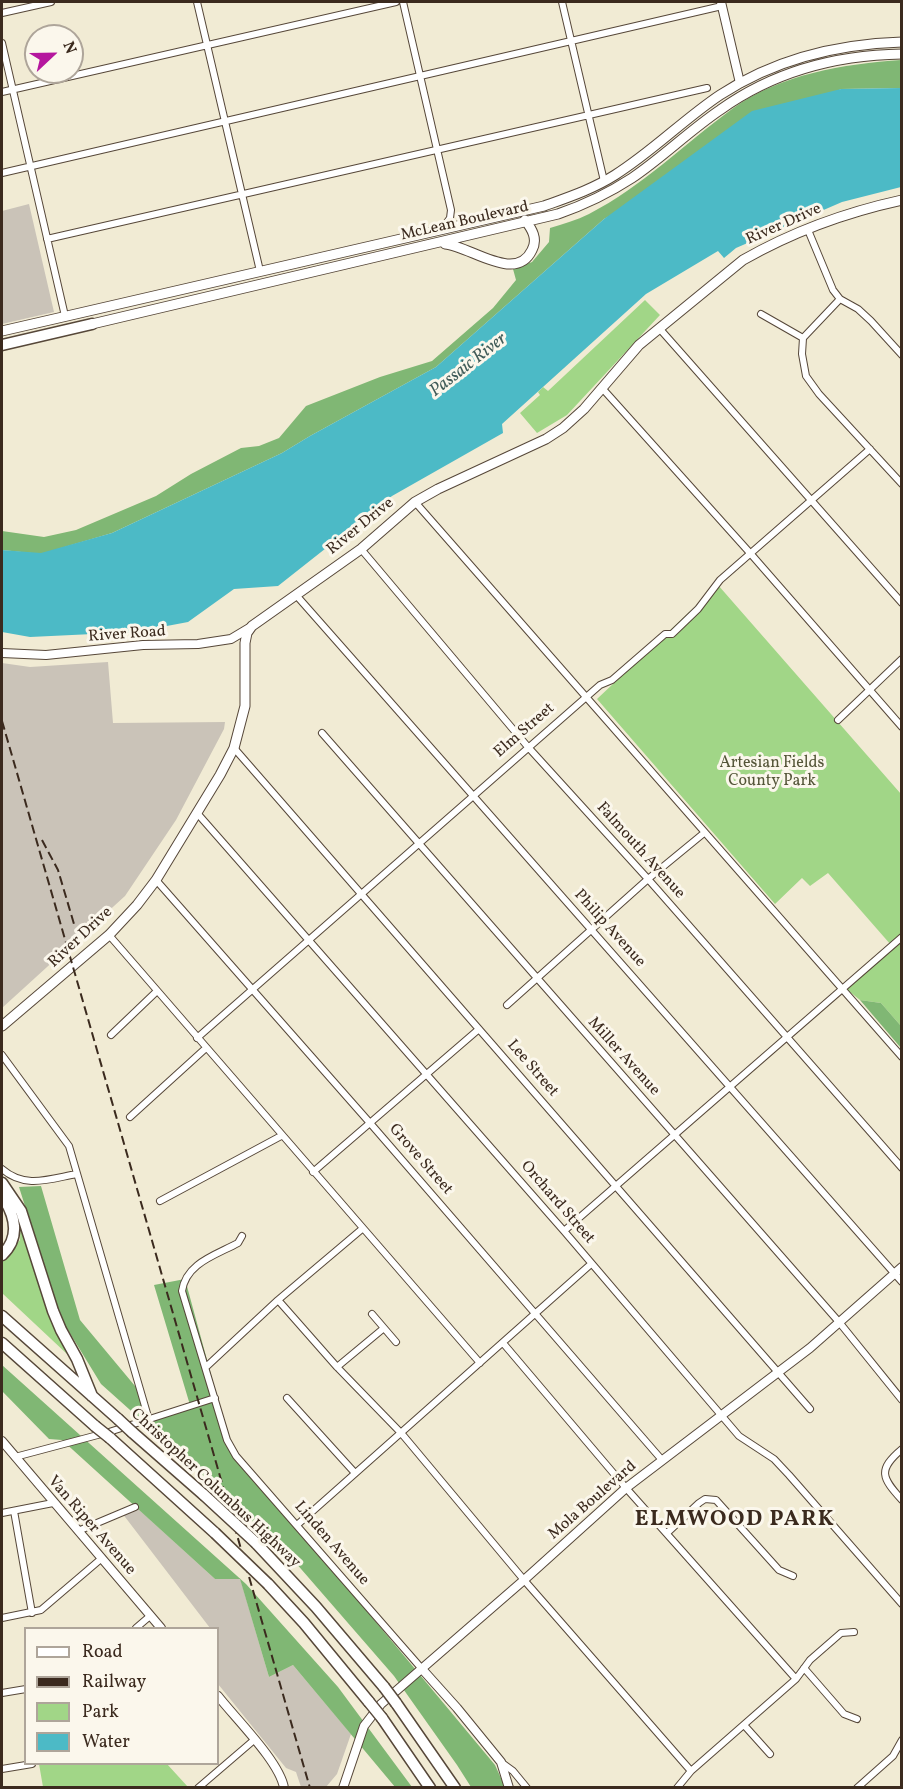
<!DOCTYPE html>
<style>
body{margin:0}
#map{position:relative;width:903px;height:1789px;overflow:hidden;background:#f1ebd4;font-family:Vollkorn,serif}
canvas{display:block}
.frame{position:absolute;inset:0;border:3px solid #3b2a1e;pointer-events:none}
.legend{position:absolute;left:24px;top:1627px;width:195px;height:138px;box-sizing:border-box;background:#fbf7ec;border:2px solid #aea59a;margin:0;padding:8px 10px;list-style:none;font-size:18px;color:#3b2a1e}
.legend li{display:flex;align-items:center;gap:12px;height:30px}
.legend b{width:30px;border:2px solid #aea59a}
.north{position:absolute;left:24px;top:24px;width:60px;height:60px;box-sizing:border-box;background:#fbf7ec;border:2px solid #aea59a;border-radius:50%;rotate:68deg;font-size:16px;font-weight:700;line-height:24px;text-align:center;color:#3b2a1e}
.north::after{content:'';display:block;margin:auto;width:21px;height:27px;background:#b5179e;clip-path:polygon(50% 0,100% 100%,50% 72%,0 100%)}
</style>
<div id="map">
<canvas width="903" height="1789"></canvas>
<div class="frame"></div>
<ul class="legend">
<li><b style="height:8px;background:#fff"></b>Road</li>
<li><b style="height:8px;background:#3b2a1e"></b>Railway</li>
<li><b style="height:16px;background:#a1d687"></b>Park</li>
<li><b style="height:16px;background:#4cbac6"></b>Water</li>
</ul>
<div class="north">N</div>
</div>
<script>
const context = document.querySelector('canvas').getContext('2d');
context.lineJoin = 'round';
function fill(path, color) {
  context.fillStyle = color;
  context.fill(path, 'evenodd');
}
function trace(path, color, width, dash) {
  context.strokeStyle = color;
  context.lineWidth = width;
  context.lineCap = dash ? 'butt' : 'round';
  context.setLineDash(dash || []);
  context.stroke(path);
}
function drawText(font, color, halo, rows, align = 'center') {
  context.font = font + ' Vollkorn,serif';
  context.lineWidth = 6;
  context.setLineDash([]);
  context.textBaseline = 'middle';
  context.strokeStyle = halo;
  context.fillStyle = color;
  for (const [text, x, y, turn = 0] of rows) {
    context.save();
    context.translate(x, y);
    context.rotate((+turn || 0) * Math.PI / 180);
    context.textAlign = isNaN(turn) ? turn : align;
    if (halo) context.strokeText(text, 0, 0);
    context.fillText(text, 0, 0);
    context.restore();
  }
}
const industrial = new Path2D(`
 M29,204l25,108 -52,12v-113z
 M108,662l5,61 112,-1 -1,7 -48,91 -51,76 -123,112v-345l28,4z
 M136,1507l79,72 25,-1 29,99 24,-12 58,69 -14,40 -11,13h-25l-5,-15 -10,-4 -68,-84v-56h-8l-88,-115z`);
const green = new Path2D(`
 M645,300l15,15 -93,100 -30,18 -17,-20 20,-18 -2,-3 5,-5 5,4z
 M718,585l183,209v232l-20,-23 -21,-3 -10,-8 -9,-3 50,-44 -63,-72 -18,13 -8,-8 -27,26 -178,-205z
 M21,1216l30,100 16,38 -65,-61v-32l18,-21z
 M39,1764h128l21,23h-145z`);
const forest = new Path2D(`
 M901,60v28l-60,1 -237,130 -168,148 -126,69 -28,17 -170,80 -71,21 -39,-4v-19l42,6 32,-7 80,-34 35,-22 50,-26 18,-2 20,-8 27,-32 74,-29 52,-16 61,-53 23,-28 -3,-11 19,-7 17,-20 1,-14c13,-4 27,-8 39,-14 54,-28 95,-70 143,-105 48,-35 112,-45 169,-49z
 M860,1000l21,3 20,23v22z
 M41,1186l39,134 60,72 9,27 41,-14 -36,-120 31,-6 46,169 264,317 10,22h-34l-14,-22 -63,-89 -99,-114 -80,-76 -114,-102 -41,-67 -41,-130z
 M2,1365l244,219 92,103 74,100h-17l-102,-122 -24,12 -29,-98h-25l-153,-139 -13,-1 -47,-48z`);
const water = new Path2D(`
 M901,88v99l-59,15 -106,46 -12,10 -6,-7 -72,43 -144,130 1,9 -111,63 -114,90 -44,3 -46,33 -53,10 -105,5 -28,-5v-82l39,3 71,-20 170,-80 28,-17 126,-69 168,-148 148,-108 89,-22z`);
const minor = new Path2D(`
 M197,2l63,269
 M403,2l48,208 -1,8 -8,11
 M562,2l42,179
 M2,13l49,-11
 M2,43l63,273
 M2,92l394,-90
 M2,173l720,-167
 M808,230l25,60 7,9 18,10 13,12 31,34
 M47,239l660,-151
 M840,299l-37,39 -1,16 4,22 13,18 83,90
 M761,314l42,24
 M659,328l243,275
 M602,388l148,165 152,174
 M415,502l487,555
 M361,549l167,198 120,132 254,289
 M296,595l606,687
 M838,720l64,-61
 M322,733l517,589 63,78
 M234,748l576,661
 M197,813l367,418 175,205 35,23 15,16 113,129
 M156,880l214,243 292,337
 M109,935l371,428
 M507,1005l141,-126 56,-46
 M111,1035l45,-43
 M197,1038l403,-353 12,-5 53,-46h7l26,-25 22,-29 150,-131
 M2,1055l67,91 80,274
 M130,1117l76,-69
 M2,1169c23,20 47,10 75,5
 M313,1172l166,-143
 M160,1201l121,-65
 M564,1231l338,-294
 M242,1236l-4,7c-22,12 -52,20 -56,48l45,149 9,16 186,213
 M278,1300l59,67 65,67 122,146 167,191
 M372,1314l24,28
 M503,1343l123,145 170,191
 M206,1367l72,-67 84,-71
 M337,1367l47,-39
 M287,1398l68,75
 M902,1449c-25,21 -20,29 0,51
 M15,1457l94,-25 106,-34
 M14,1511l18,102
 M2,1513l51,-10
 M297,1525l294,-261
 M78,1531l57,-24
 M667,1533l32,-30 6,-4 11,1 63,70 14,6
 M2,1618l39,-8 61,-52
 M136,1628l14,-12
 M804,1668l40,46 13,5
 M2,1693l24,-4
 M744,1725l26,29
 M502,1763l11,8 14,17
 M2,1769l30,-5
 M198,1788l56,-48
 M677,1788l14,-17 105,-92 14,-19 31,-27 13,-1
 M857,1788l36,-32 9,-16`);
const tertiary = new Path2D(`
 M721,2l19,81
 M2,653l44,2 97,-10 55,-1 33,-5 20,-12
 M2,1441l159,187
 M422,1669l35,39 44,54 8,26
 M218,1696c17,22 62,66 66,92
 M343,1788l21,-62 17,-22 143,-124 102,-92 184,-140 92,-81`);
const primary = new Path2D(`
 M445,244c25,2 71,40 87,6 6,-11 0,-21 -7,-30
 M92,324l466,-110c26,-9 51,-21 74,-36 31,-21 57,-47 88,-68 53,-38 117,-55 182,-56
 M2,331l542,-125c25,-9 49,-17 71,-31 38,-24 69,-56 105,-80 55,-36 117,-51 182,-53
 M2,1026l107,-91 28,-30 19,-25 64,-105 14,-27 11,-42v-63l2,-10 5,-7 109,-77 54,-47 23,-13 108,-50 17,-11 21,-19 55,-64 104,-85c49,-28 104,-48 159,-60`);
const motorway = new Path2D(`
 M2,345l90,-21
 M2,1183l19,28 32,100 8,19 16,29 15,37
 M2,1196c13,19 19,41 0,59
 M2,1316l116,103
 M2,1343l93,83
 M132,1432l72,63
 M110,1438l105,95
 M256,1543l60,64 68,80
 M268,1584l36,39 65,79
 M396,1703l59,85
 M382,1718l48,70`);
const rail = new Path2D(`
 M2,721l308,1067
 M42,840l16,30 16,54`);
const motorwayBridge = new Path2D(`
 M118,1419l14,13
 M95,1426l15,12
 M204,1495l52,48
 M215,1533l53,51
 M384,1687l12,16
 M369,1702l13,16`);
const streetNames = [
 ["McLean Boulevard",465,222,-13],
 ["River Drive",784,225,-24],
 ["River Drive",361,527,-39],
 ["River Road",127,635,-4],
 ["Elm Street",525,731,-41],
 ["Falmouth Avenue",640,851,48],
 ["Philip Avenue",609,929,48],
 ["River Drive",81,938,-43],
 ["Miller Avenue",623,1057,48],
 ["Lee Street",532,1069,49],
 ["Grove Street",420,1160,49],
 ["Orchard Street",557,1203,49],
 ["Christopher Columbus Highway",215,1489,43],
 ["Mola Boulevard",593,1501,-41],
 ["Van Riper Avenue",91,1526,49],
 ["Linden Avenue",331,1544,49]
];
const parkNames = [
 ["Artesian Fields",772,764],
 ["County Park",772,782]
];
const waterNames = [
 ["Passaic River",469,366,-38]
];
const districtNames = [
 ["ELMWOOD PARK",735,1521]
];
fill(industrial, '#cac3b8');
fill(green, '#a1d687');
fill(forest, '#80b774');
fill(water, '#4cbac6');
trace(minor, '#564739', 8);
trace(tertiary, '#564739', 10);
trace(primary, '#564739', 11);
trace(motorway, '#564739', 13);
trace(minor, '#fff', 6);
trace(tertiary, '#fff', 8);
trace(primary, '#fff', 9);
trace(motorway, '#fff', 10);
trace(rail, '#3b2a1e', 2, [9, 4.5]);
trace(motorwayBridge, '#564739', 13, []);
trace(motorwayBridge, '#fff', 10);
drawText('16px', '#3b2a1e', '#fbf7ec', streetNames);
drawText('16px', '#545538', '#fbf7ec', parkNames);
drawText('italic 18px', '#415c59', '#fbf7ec', waterNames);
context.letterSpacing = '1.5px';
drawText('bold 22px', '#3b2a1e', '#fbf7ec', districtNames);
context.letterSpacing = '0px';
</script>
